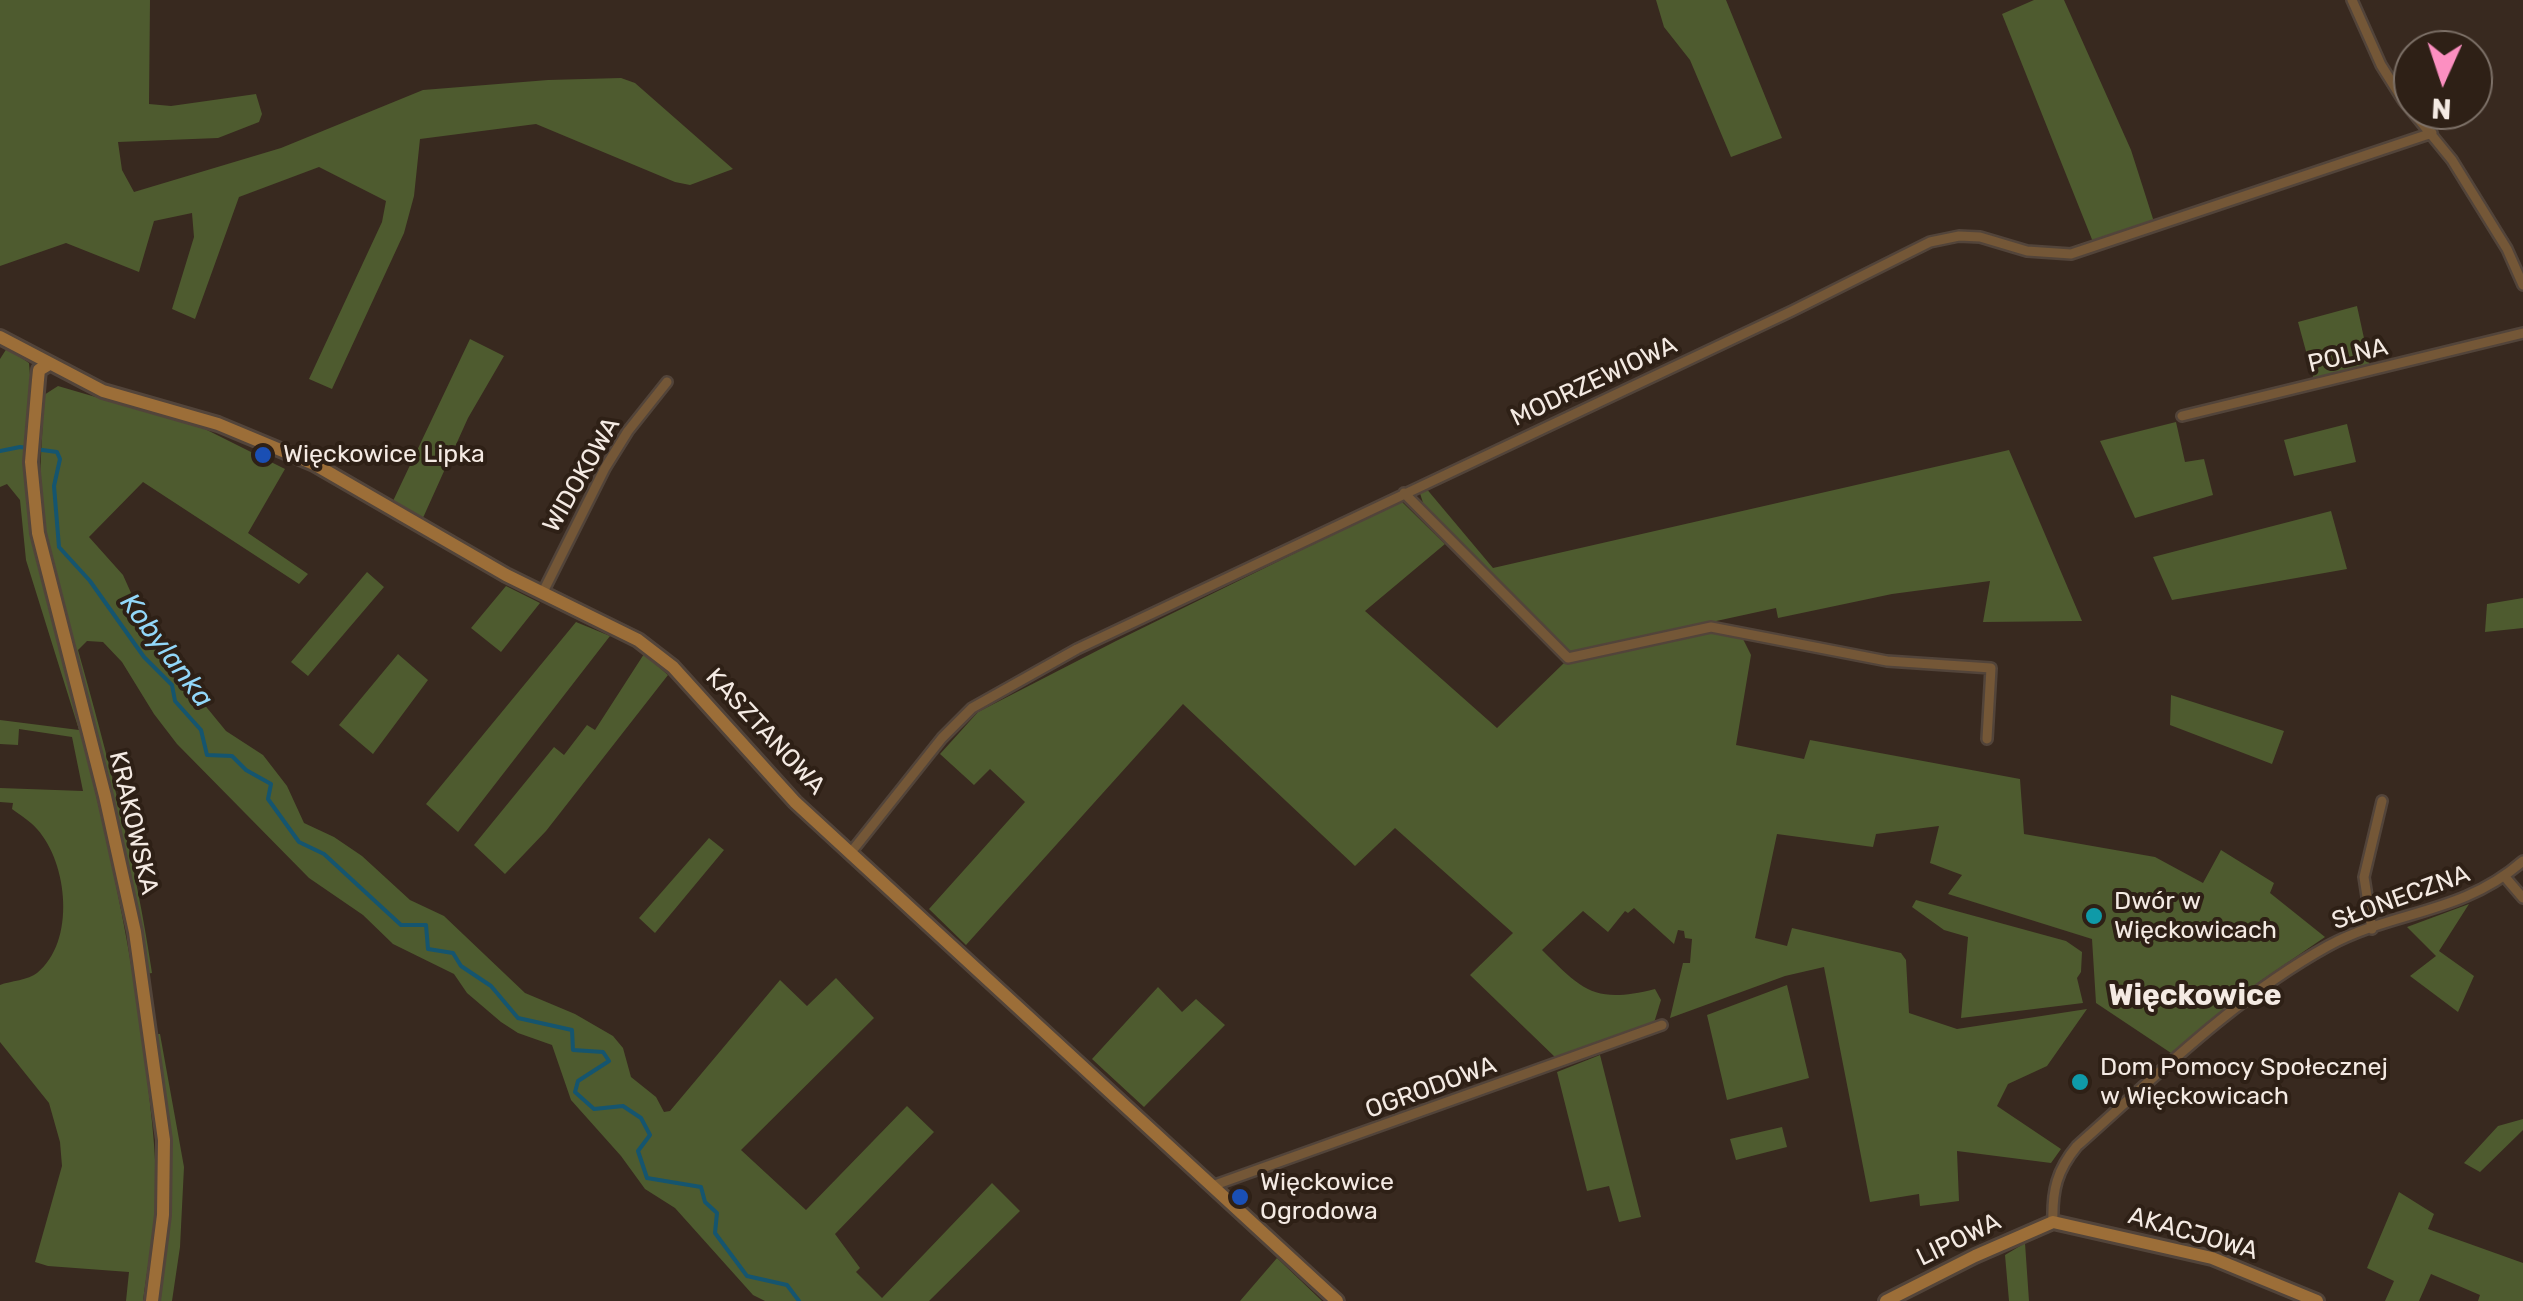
<!DOCTYPE html>
<meta charset="utf-8">
<style>
body{margin:0}
#map{position:relative;width:2523px;height:1301px;overflow:hidden;background:#38291f;font-family:Rubik,sans-serif}
canvas{display:block}
.north{position:absolute;left:2393px;top:30px;width:100px;height:100px;box-sizing:border-box;background:#2e2016;border:2px solid #7d7168;border-radius:50%;rotate:183deg;font-size:28px;font-weight:700;line-height:40px;text-align:center;color:#f4eae3}
.north::after{content:'';display:block;margin:auto;width:35px;height:45px;background:#fc8fc1;clip-path:polygon(50% 0,100% 100%,50% 72%,0 100%)}
</style>
<div id="map">
<canvas width="2523" height="1301"></canvas>
<div class="north">N</div>
</div>
<script>
const context = document.querySelector('canvas').getContext('2d');
context.lineJoin = 'round';
function fill(path, color) {
  context.fillStyle = color;
  context.fill(path, 'evenodd');
}
function trace(path, color, width, dash) {
  context.strokeStyle = color;
  context.lineWidth = width;
  context.lineCap = dash ? 'butt' : 'round';
  context.setLineDash(dash || []);
  context.stroke(path);
}
function drawText(font, color, halo, rows, align = 'center') {
  context.font = font + ' Rubik,sans-serif';
  context.lineWidth = 8;
  context.setLineDash([]);
  context.textBaseline = 'middle';
  context.strokeStyle = halo;
  context.fillStyle = color;
  for (const [text, x, y, turn = 0] of rows) {
    context.save();
    context.translate(x, y);
    context.rotate((+turn || 0) * Math.PI / 180);
    context.textAlign = isNaN(turn) ? turn : align;
    if (halo) context.strokeText(text, 0, 0);
    context.fillText(text, 0, 0);
    context.restore();
  }
}
const green = new Path2D(`
 M0,0h150l-1,104 22,2 85,-12 6,20 -3,8 -41,16 -100,4 4,28 12,22 147,-44 142,-58 125,-10 73,-2 14,5 98,86 -43,16 -15,-3 -139,-58 -116,15 -6,57 -10,37 -72,156 -23,-10 73,-157 4,-21 -67,-34 -80,30 -44,122 -23,-10 22,-72 -2,-24 -38,8 -15,51 -73,-29 -66,23z
 M1656,0h70l56,138 -51,19 -41,-97 -26,-33z
 M2034,0h30l67,150 23,72 -61,20 -91,-228z
 M2357,306l15,69 -56,13 -18,-66z
 M470,339l34,17 -36,62 -46,102 -29,-19z
 M7,348l22,15 4,47 -7,87 6,46c43,166 89,330 111,500 6,53 14,106 13,160 -2,32 -9,66 -13,98h-17l3,-29 -81,-6 -13,-4 27,-96 -2,-24 -11,-39 -49,-61v-57c10,-4 29,-5 37,-12 39,-31 31,-110 0,-144 -7,-8 -17,-14 -25,-20l1,-6 -13,-1v-14l83,3 -11,-54 -53,-8 -1,16 -18,-1v-24l79,10 -53,-170 -6,-60 -13,-16 -7,3v-128z
 M58,386l147,43 80,40 -37,64 60,41 -9,10 -156,-102 -54,55 34,38 30,67 73,89 37,24 24,31 17,37 30,14 28,19 48,44 34,16 81,77 50,21 38,22 10,12 8,29 25,20 8,15 6,-1 110,-131 27,26 29,-28 38,40 -133,132 65,60 101,-104 27,26 -99,102 25,34 -4,4 26,26 110,-115 28,28 -91,90h-164l-12,-6 -78,-87 -30,-19 -24,-33 -50,-56 -19,-55 -34,-12 -17,-11 -34,-29 -13,-19 -61,-30 -30,-29 -54,-37 -132,-134 -23,-30 -32,-52 -19,-20 -16,-1 -9,9c30,107 58,213 74,323l-7,1 -107,-456 6,-123z
 M2176,422l9,40 19,-3 9,36 -78,23 -35,-77z
 M2347,424l9,38 -62,14 -10,-36z
 M2009,450l73,171 -99,1 7,-41 -98,13 -114,24 -2,-10 -207,45 -145,-147 -5,-16 6,-3 68,81z
 M1401,501l44,43 -80,67 132,117 68,-66 140,-30 38,7 8,16 -15,90 68,14 6,-19 210,39 4,55 131,23 48,26 18,-33 53,33 -4,10 55,44 -66,45 -85,73 -78,-52 -4,-64 -144,-45 14,-19 -32,-12 9,-37 -63,8 -3,13 -96,-13 -22,104 32,8 5,-18 109,25 5,7 3,53 48,16 130,-20 -40,57 -39,18 -11,22 64,43 -10,14 -94,-12 2,50 -39,5 -1,-12 -49,8 -46,-235 -39,9 -115,42 13,-55h7l2,-24 -7,-1 -1,-7 -6,-1 -4,14 -40,-36 -6,5 -3,-2 -17,21 -25,-21 -41,39c41,41 53,54 113,39l6,11 -7,23 -97,36 -87,-84 43,-42 -118,-105 -40,38 -172,-162 -217,241 -37,-36 96,-107 -35,-33 -16,16 -34,-31 38,-42 138,-71z
 M2331,511l16,58 -175,31 -19,-43z
 M367,572l17,15 -76,89 -17,-14z
 M506,586l34,17 -39,49 -30,-24z
 M2523,598v30l-38,4 2,-28z
 M576,622l34,14 -152,196 -32,-28z
 M398,654l30,26 -55,74 -34,-29z
 M644,654l24,21 -122,156 -41,43 -31,-29 80,-98 10,8 23,-30 8,5z
 M2171,695l113,36 -12,33 -102,-39z
 M709,838l15,12 -69,83 -16,-15z
 M1916,900l150,41 16,11 -1,20 -4,6 6,25 -122,15 7,-81 -24,-7 -32,-23z
 M2469,904l-30,47 35,25 -16,36 -48,-36 26,-20 -29,-29z
 M1787,985l22,93 -82,22 -20,-85z
 M1158,987l24,25 14,-13 29,26 -81,82 -52,-48z
 M154,1034h6l24,133 -4,80 -8,54h-18l15,-112z
 M1600,1055l41,162 -22,5 -10,-36 -22,5 -30,-119z
 M2523,1119v11l-43,42 -16,-9 34,-37z
 M1782,1127l5,20 -51,13 -6,-21z
 M2399,1192l35,22 -6,15 95,34v38h-45l2,-6 -49,-21 -12,27h-34l9,-20 -27,-13z
 M2025,1243l4,58h-20l-4,-46z
 M1277,1258l45,43h-82z`);
const stream = new Path2D(`
 M0,451l20,-4 37,5 3,7 -6,27 5,61 31,34 54,76 28,28 3,16 26,29 6,25 25,1 14,14 25,14 -3,15 31,43 25,12 77,71h25l2,24 25,4 8,13 30,20 27,32 54,12 1,20 30,2 6,9 -31,20 -3,11 19,17 29,-3 18,12 9,17 -12,16 9,27 54,9 4,15 12,11 -2,20 32,43 40,9 12,16`);
const street = new Path2D(`
 M2352,0l29,65 22,35 49,60 55,89 16,36
 M2182,416l341,-83
 M1404,493l164,165 143,-31 176,34 104,7 -4,71
 M542,594l63,-126 23,-37 39,-49
 M852,851l90,-113 30,-30 105,-59 715,-338 138,-69 29,-6 21,1 47,14 44,3 361,-121
 M2505,877l18,21
 M2372,929l-8,-52 18,-76
 M1212,1186l450,-161
 M2053,1222c-1,-32 4,-52 24,-76 80,-71 157,-148 251,-200 66,-36 133,-31 195,-85`);
const secondary = new Path2D(`
 M0,337l103,54 115,33 96,40 192,111 132,65 35,27 122,135 542,499
 M49,364l-10,6 -1,10 -7,82 7,71 67,263 30,136 29,208 -1,75 -11,86
 M1886,1301l89,-45 78,-34 159,36 105,43`);
const markers = [
 [263,455,10,"#1a4fb4"],
 [2094,916,10,"#0f9aa8"],
 [2080,1082,10,"#0f9aa8"],
 [1240,1197,10,"#1a4fb4"]
];
const streetNames = [
 ["POLNA",2348,356,-13],
 ["MODRZEWIOWA",1594,382,-25],
 ["WIDOKOWA",582,475,-60],
 ["KASZTANOWA",765,732,47],
 ["KRAKOWSKA",133,823,77],
 ["SŁONECZNA",2401,898,-20],
 ["OGRODOWA",1431,1088,-20],
 ["AKACJOWA",2193,1234,16],
 ["LIPOWA",1959,1240,-26]
];
const poiNames = [
 ["Więckowice Lipka",283,455],
 ["Dwór w",2114,902],
 ["Więckowicach",2114,931],
 ["Dom Pomocy Społecznej",2100,1068],
 ["w Więckowicach",2100,1097],
 ["Więckowice",1260,1183],
 ["Ogrodowa",1260,1212]
];
const waterNames = [
 ["Kobylanka",166,651,53]
];
const quarterNames = [
 ["Więckowice",2195,996]
];
fill(green, '#4e5b2f');
trace(stream, '#15556f', 4);
trace(street, '#52443a', 14);
trace(secondary, '#52443a', 18);
trace(street, '#745737', 9);
trace(secondary, '#9c6e38', 12);
for (const [x, y, r, color] of markers) {
  const dot = new Path2D();
  dot.arc(x, y, r, 0, 2 * Math.PI);
  context.fillStyle = color;
  context.fill(dot);
  trace(dot, '#2e2016', 4);
}
drawText('25px', '#f4eae3', '#2e2016', streetNames);
drawText('25px', '#f4eae3', '#2e2016', poiNames, 'left');
drawText('italic 28px', '#92d7f9', '#2e2016', waterNames);
drawText('bold 30px', '#f4eae3', '#2e2016', quarterNames);
</script>
